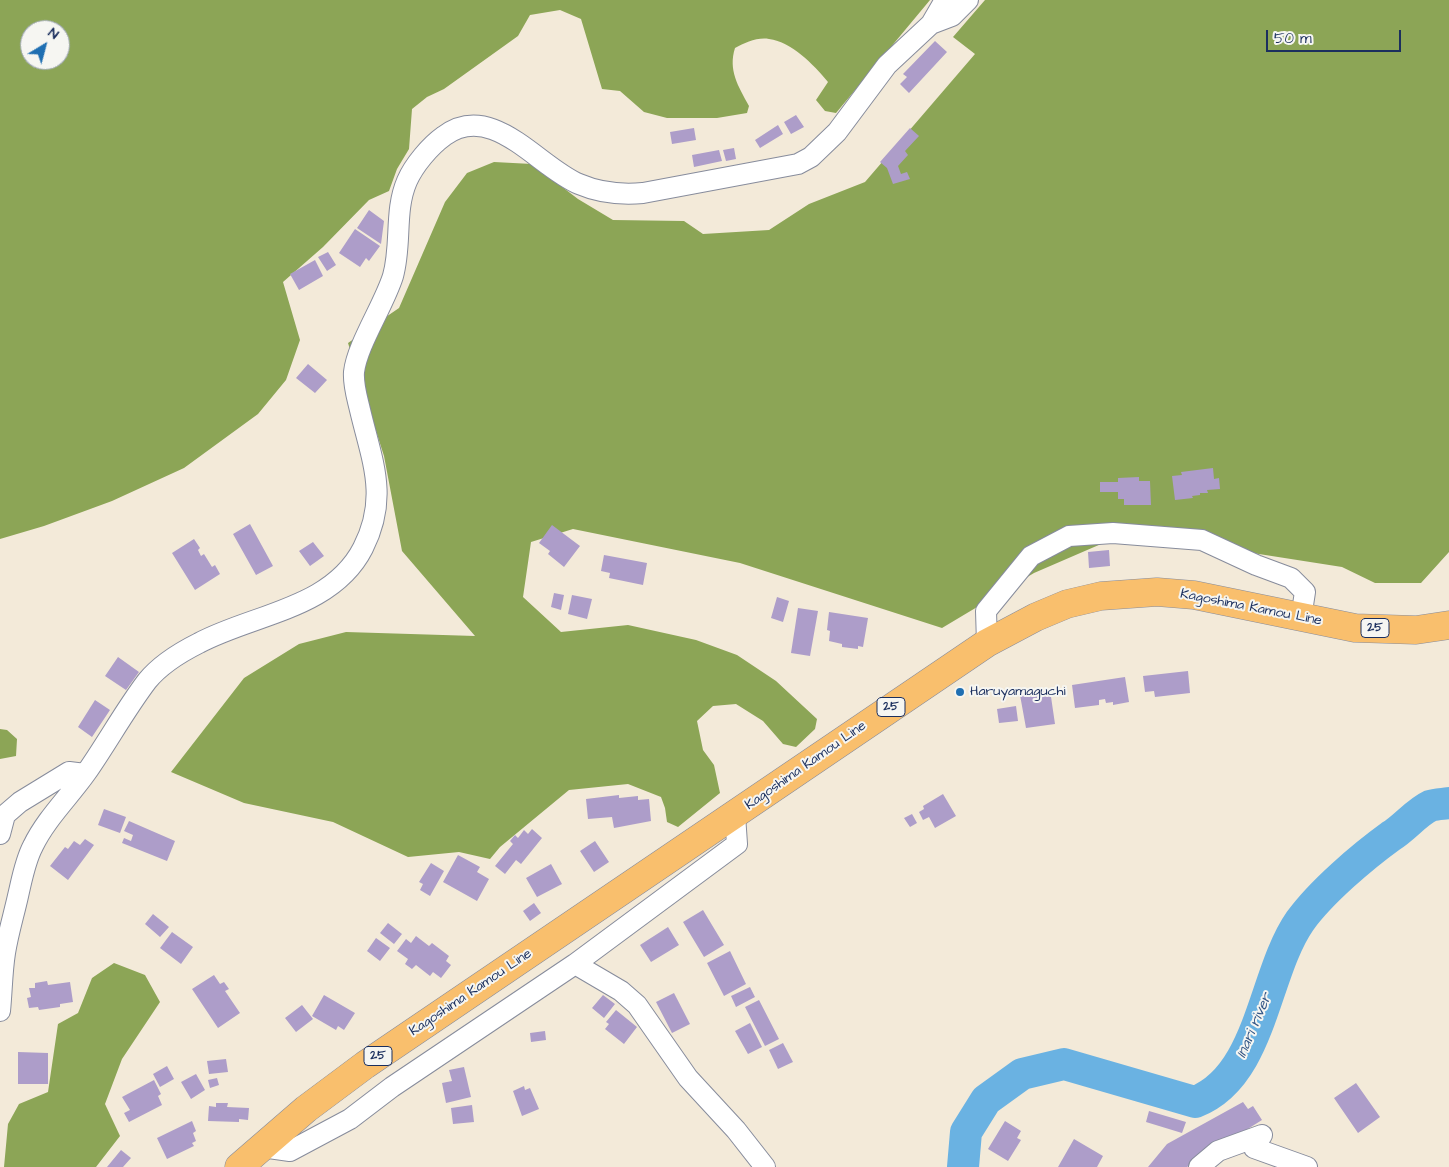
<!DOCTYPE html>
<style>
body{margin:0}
#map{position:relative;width:1449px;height:1167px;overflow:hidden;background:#f3ead9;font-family:"Architects Daughter",sans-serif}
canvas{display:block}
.north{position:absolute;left:20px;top:20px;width:50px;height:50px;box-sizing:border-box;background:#f6f6f2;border:1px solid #9ea6b7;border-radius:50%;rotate:37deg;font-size:14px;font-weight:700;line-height:20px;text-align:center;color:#1b2f5e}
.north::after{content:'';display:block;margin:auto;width:18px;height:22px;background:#1f6fb2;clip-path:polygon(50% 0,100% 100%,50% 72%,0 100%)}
.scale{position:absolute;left:1266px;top:30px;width:135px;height:22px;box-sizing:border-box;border:2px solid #1b2f5e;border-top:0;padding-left:6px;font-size:15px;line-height:18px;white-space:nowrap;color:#1b2f5e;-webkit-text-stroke:4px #f6f6f2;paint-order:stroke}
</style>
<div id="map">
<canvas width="1449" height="1167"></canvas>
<div class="north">N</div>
<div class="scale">50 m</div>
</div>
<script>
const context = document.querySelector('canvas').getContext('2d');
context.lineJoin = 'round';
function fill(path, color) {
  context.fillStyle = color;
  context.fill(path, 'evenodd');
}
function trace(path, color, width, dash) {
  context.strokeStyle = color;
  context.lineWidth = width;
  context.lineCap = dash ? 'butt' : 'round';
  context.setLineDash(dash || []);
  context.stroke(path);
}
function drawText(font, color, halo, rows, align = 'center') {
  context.font = font + ' "Architects Daughter",sans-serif';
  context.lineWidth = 4;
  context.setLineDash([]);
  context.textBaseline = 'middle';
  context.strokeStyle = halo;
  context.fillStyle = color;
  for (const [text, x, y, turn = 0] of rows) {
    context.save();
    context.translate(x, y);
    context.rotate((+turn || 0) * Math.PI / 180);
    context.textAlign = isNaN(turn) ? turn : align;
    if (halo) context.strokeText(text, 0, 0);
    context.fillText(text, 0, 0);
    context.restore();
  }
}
const forest = new Path2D(`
 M0,0h930l-94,113 -11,-2 -9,-11 12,-18c-15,-18 -36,-40 -59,-43 -12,-2 -24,4 -34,9 -7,22 3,38 14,58l-2,7 -30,5h-50l-23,-6 -24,-21 -18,-2 -21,-70 -21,-9 -30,5 -12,21 -74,53 -17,8 -15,12 -3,40 -12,20 -8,22 -20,9 -46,47 -40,35 17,58 -14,40 -28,34 -74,54 -72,33 -68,25 -44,13zM30,30h30v30h-30z
 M985,0h464v552l-28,31h-46l-33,-16 -115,-18 -119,-8 -74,32 -92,55 -202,-65 -167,-34 -42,13 -8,55 38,35 67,-7 68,15 41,15 39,26 41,38 -2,10 -19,18 -13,-3 -20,-23 -27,-17 -23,2 -16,15 6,29 11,15 6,28 -42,34 -11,-5 -2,-14 -4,-11 -33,-13 -59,6 -69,57 -10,12 -31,-7 -51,5 -75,-35 -89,-19 -73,-31 73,-94 55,-34 47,-12 129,4 -73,-85 -18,-95 -36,-113 51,-35 46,-106 22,-29 27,-11 38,2 46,35 35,21 71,1 19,13 66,-4 40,-26 56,-22 110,-128 -22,-17z
 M0,729l7,1 10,9 -1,17 -16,3z
 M114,963l31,12 15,27 -38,57 -17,45 15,32 -24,31h-92l4,-43 11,-20 29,-12 10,-68 20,-11 14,-35z`);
const river = new Path2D(`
 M963,1167l3,-35 20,-32 36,-26 42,-10 131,38c67,-26 68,-128 105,-181 21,-29 62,-64 91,-85 13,-8 26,-24 39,-30 6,-2 13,-2 19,-3`);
const building = new Path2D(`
 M935,41l12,11 -38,41 -9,-9 7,-7 -4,-3z
 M796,115l8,12 -13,7 -7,-12z
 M778,125l5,9 -23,14 -5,-8z
 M694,128l2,12 -24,4 -2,-12z
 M910,128l9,8 -14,15 3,4 -10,11 3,8 6,-2 3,7 -17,5 -6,-16 -7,-6z
 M734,148l2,11 -10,2 -3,-11z
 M719,150l3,11 -28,6 -2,-12z
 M369,210l15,11 -3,23 -24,-16z
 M355,229l25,17 -11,15 -3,-3 -6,9 -21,-14z
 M328,252l8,13 -9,6 -9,-14z
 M315,260l8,16 -24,14 -9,-16z
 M308,364l19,16 -12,13 -19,-15z
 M1213,468l1,11 5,-1 1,11 -13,1 1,3h-8v2l-8,1 1,2 -18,2 -3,-24 10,-1 -1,-3z
 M1139,477v4h11l1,24h-27v-6h-6v-7h-18v-10h18v-4z
 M250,524l23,42 -17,9 -23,-41z
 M552,525l28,21 -16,21 -16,-13 2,-3 -11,-8z
 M194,539l6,9 -2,2 3,6 3,-2 8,13 3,-2 5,9 -25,16 -23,-37z
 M313,542l11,14 -14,10 -11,-15z
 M1109,550l1,16 -21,2 -1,-16z
 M604,555l43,8 -4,22 -34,-7 1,-5 -9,-2z
 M554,593l10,2 -3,15 -10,-3z
 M572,595l20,4 -5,20 -19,-5z
 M777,597l12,4 -6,21 -12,-4z
 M798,608l20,3 -8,45 -19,-3z
 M829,612l39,6 -5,29 -5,-1v3l-16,-2v-3l-13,-3 1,-10 -3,-1z
 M118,657l21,15 -13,18 -21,-14z
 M1188,671l2,22 -35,4 -1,-6 -9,1 -2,-16z
 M1125,677l4,25 -16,3v-3l-7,1 -1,-4 -6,1v5l-24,3 -3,-23z
 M1050,690l5,34 -29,4 -6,-33z
 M95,700l15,10 -18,27 -14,-10z
 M1016,706l2,15 -19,2 -2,-14z
 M943,794l13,22 -21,12 -6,-11 -6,3 -4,-8 5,-3 -1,-3z
 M619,795v3l19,-2v4l11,-1 2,22 -37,7 -2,-11 -24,2 -2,-20z
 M104,809l22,8 -6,16 -22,-8z
 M912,814l5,9 -7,4 -6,-9z
 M129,821l46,20 -8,20 -45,-18 2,-5 7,3 2,-6 -9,-4z
 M532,829l10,9 -21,26 -5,-4 -11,14 -10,-8 18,-22 -3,-3 5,-6 3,3 6,-8 4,4z
 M85,839l9,6 -26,35 -18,-14 15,-19 3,2 6,-8 6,4z
 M595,841l14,21 -15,10 -14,-21z
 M458,855l22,12 -3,5 12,7 -12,22 -34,-19z
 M431,863l13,8 -14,25 -10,-6 3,-6 -4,-2z
 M551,864l11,20 -25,13 -11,-19z
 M534,903l7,10 -11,8 -7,-10z
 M703,910l21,35 -20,12 -21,-35z
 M153,914l16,13 -9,10 -15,-13z
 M388,923l14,11 -8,10 -14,-11z
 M668,927l11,18 -28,17 -11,-17z
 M172,932l21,15 -12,17 -21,-16z
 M416,936l13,10 3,-3 17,13 -3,5 5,4 -10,13 -8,-6 -3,4 -14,-11 -4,4 -7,-5 3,-5 -11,-8 9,-12 5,4z
 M376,938l14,10 -10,13 -13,-10z
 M730,951l16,33 -22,12 -17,-33z
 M214,975l6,9 4,-2 5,7 -4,2 15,22 -22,15 -26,-39z
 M47,981l1,4 22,-3 3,20 -13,2v3l-21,3 -1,-3 -9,1 -2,-10 4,-1 -2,-9h6v-5z
 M750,987l5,10 -19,10 -5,-11z
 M674,993l16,31 -18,9 -16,-31z
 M324,995l31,18 -11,17 -6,-4 -2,4 -24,-14z
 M603,995l12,9 -11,14 -12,-10z
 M759,1000l20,39 -14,7 -20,-39z
 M302,1005l11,14 -17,13 -11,-14z
 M616,1010l21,17 -13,17 -19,-15 4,-5 -3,-2z
 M750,1023l12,24 -14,7 -13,-23z
 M545,1031l1,9 -15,2 -1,-9z
 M783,1043l10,19 -15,7 -9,-19z
 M18,1052l30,1v31h-30z
 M226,1059l2,13 -19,2 -2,-13z
 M167,1066l7,13 -14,8 -7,-13z
 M464,1067l7,30 -25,6 -4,-20 10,-2 -3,-11z
 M196,1074l9,16 -14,9 -10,-17z
 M217,1078l2,7 -9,3 -2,-8z
 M154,1080l7,14 -3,2 4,9 -33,17 -5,-9 6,-3 -8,-13z
 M1356,1083l24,34 -22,16 -24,-35z
 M524,1086l1,4 5,-2 9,21 -17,7 -9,-25z
 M1243,1102l5,7 5,-3 9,14 -75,47h-39l19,-23z
 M216,1103h12l-1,4 22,1 -1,12 -9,-1v3l-31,-1 1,-15 7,1z
 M472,1105l2,17 -21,2 -2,-16z
 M1149,1111l37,11 -4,11 -36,-11z
 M192,1121l4,10 -3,2 3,8 -4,2 2,3 -27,13 -10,-21z
 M1005,1121l16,10 -4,7 4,2 -13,21 -20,-12z
 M1074,1139l29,17 -6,11h-39z
 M121,1150l10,8 -8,9h-16z`);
const minor = new Path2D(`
 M931,24l21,-8 16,-16
 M987,643l-1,-32 45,-55 38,-20 44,-3 89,7 54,25 35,13 14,14 -4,26
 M735,815l2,29 -162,120 46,27 16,14 51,73 48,52 29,37
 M0,834l5,-19 15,-13 49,-30 16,2
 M0,1011c2,-20 2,-39 5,-58 3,-19 9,-39 13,-57 4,-17 7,-35 15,-50 13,-27 36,-49 53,-73 21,-30 39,-63 61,-92 13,-16 34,-29 52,-38 54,-29 133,-34 164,-95 26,-51 9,-87 -3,-138 -3,-13 -7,-25 -6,-38 3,-27 30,-67 39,-96 9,-32 1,-65 14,-95 7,-16 23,-35 37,-45 48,-36 94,31 135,48 21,9 42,11 64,9l155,-29 13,-7 26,-25 50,-67 44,-41 14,-24
 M262,1147l28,4 60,-32 42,-32 183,-123
 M1199,1167l19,-16 44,-16 -8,13 53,19`);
const primary = new Path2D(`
 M239,1167l67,-58 59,-44 622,-422 49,-26 31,-13 34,-8 56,-4 37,3 161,33 61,2 33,-5`);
const markers = [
 [960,692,5,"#1f6fb2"]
];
const shields = [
 [1375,628,28],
 [891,707,28],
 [378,1056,28]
];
const shieldNames = [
 ["25",1375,628],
 ["25",891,707],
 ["25",378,1056]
];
const streetNames = [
 ["Kagoshima Kamou Line",1251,608,11],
 ["Kagoshima Kamou Line",806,766,-35],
 ["Kagoshima Kamou Line",471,993,-34]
];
const poiNames = [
 ["Haruyamaguchi",970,692]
];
const waterNames = [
 ["Inari river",1255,1026,-67]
];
fill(forest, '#8ca556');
trace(river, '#6ab2e2', 32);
fill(building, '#ad9dc9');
trace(minor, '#878c9c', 22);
trace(primary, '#878c9c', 29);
trace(minor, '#fff', 20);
trace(primary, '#f9bf6d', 28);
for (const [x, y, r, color] of markers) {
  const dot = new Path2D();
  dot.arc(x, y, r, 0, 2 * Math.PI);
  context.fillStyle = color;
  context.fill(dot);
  trace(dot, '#f6f6f2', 2);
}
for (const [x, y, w] of shields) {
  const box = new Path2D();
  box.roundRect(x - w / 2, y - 9.5, w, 19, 4);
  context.fillStyle = '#f6f6f2';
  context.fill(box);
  trace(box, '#1b2f5e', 1);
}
drawText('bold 12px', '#1b2f5e', null, shieldNames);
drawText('14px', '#1b2f5e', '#f6f6f2', streetNames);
drawText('14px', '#1b2f5e', '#f6f6f2', poiNames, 'left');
drawText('italic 15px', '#335686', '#f6f6f2', waterNames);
</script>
